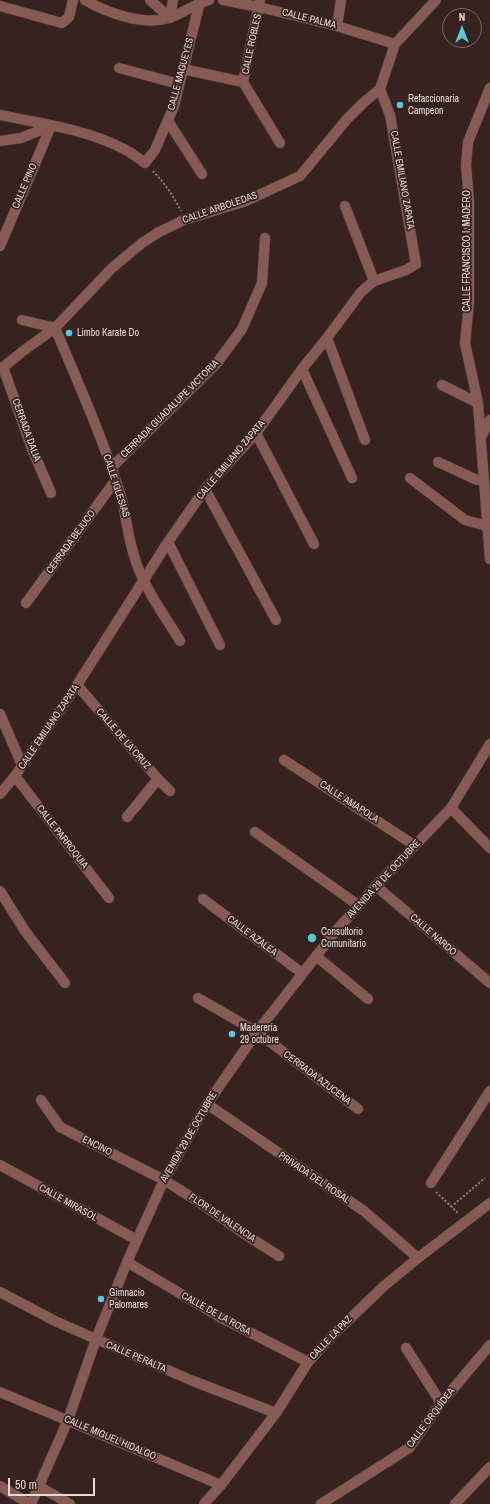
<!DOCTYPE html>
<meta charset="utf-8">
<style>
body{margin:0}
#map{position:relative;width:490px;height:1504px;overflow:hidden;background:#362320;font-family:"Archivo Narrow",sans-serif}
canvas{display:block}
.north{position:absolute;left:442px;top:8px;width:40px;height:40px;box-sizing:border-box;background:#362320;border:1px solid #7d6c6a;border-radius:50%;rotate:0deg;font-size:11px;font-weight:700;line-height:16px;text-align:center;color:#e7dad8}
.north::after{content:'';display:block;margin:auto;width:14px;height:18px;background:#54cadd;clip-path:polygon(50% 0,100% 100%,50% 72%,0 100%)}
.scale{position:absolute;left:8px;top:1478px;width:87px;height:18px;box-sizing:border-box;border:2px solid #e7dad8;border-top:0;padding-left:5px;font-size:12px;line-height:14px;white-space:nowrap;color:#e7dad8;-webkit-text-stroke:3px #362320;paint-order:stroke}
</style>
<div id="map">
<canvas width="490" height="1504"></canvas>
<div class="north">N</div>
<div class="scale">50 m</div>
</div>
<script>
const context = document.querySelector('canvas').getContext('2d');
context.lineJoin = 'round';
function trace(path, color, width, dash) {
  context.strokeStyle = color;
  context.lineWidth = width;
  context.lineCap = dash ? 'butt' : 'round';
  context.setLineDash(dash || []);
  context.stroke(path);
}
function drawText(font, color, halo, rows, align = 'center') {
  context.font = font + ' "Archivo Narrow",sans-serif';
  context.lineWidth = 3.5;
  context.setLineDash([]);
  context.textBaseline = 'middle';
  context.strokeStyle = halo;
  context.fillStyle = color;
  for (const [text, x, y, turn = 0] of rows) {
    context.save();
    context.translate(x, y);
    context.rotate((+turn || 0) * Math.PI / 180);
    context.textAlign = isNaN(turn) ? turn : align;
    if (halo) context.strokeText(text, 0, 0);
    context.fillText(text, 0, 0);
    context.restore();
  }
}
const path = new Path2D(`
 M153,171c11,11 21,26 28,40
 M436,1192l23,22
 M451,1207l34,-29`);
const minor = new Path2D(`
 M85,0c22,13 59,26 84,18 14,-5 26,-14 40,-18
 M150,0l20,18
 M223,0l36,7 78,19 58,18
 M260,0l-17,82 37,61
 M0,6l62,17 7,-6 4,-17
 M170,18l3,-18
 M337,26l4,-26
 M119,68l60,16
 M183,69l60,13
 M490,88l-22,54 -2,23 3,36v102l-4,40 13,60 12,156
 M0,115c42,9 86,14 124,34 8,4 14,9 21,14l10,-13 19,-44 26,-104
 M168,121l34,53
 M0,141l21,-3 30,-12
 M345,206l29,75
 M0,246l51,-120
 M22,320l33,8
 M55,328c23,54 47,109 65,165 6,19 7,40 13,59 8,32 30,61 47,89
 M327,338l38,102
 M3,367l29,82 19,44
 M302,369l50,109
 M0,370l23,-19 32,-23 57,-60 30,-25 17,-11 25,-12 62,-19 54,-25 47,-57 16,-16 17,-14 15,-45 41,-44
 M442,385l36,18
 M256,433l58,111
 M481,437l9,-17
 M438,462l39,18 6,-1
 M111,468l106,-105 25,-34 20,-46 3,-45
 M410,478l55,42 22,6
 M205,489l71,131
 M168,542l52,103
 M26,603l89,-122
 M77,685l81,94 12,12
 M0,714l22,51
 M284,760l130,85
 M15,776l94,122
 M0,794l15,-18 62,-91 91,-143 37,-53 51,-56 46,-64 25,-31 34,-46 13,-11 32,-11 10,-6 -26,-149 -10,-26
 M451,808l39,40
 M127,817l31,-38
 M255,832l103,73
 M376,886l114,97
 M0,891l25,40 40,52
 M203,899l99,74
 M316,956l52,43
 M198,998l59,34 101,77
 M41,1100l19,27 104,53 32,20 50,35 33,21
 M207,1104l157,107 54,47
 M0,1165l137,75
 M431,1183l59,-92
 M127,1262l93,55 88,45
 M0,1292l57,30 136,59 83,32
 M406,1348l35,55
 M0,1392l221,93
 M0,1486l30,18
 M38,1486l32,18
 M204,1504l17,-19 55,-72 32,-51 27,-29 49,-47 34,-28 72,-55
 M321,1504l88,-56 32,-45 49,-58
 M455,1504l35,-37`);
const tertiary = new Path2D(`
 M31,1504l37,-84 28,-81 31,-77 37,-82 43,-76 50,-72 78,-100 41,-46 75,-78 39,-64`);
const markers = [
 [400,105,4,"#54cadd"],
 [69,333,4,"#54cadd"],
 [312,938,5,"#54cadd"],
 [232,1034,4,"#54cadd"],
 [101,1299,4,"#54cadd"]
];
const streetNames = [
 ["CALLE PALMA",309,19,14],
 ["CALLE ROBLES",252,44,-78],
 ["CALLE MAGUEYES",181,74,-75],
 ["CALLE EMILIANO ZAPATA",402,180,80],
 ["CALLE PINO",25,186,-67],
 ["CALLE ARBOLEDAS",220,208,-19],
 ["CALLE FRANCISCO I. MADERO",467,251,-90],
 ["CERRADA GUADALUPE VICTORIA",170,409,-45],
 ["CERRADA DALIA",26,430,70],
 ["CALLE EMILIANO ZAPATA",231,460,-50],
 ["CALLE IGLESIAS",116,486,72],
 ["CERRADA BEJUCO",71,542,-54],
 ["CALLE EMILIANO ZAPATA",49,727,-56],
 ["CALLE DE LA CRUZ",123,739,49],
 ["CALLE AMAPOLA",349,802,33],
 ["CALLE PARROQUIA",62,837,52],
 ["AVENIDA 29 DE OCTUBRE",384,879,-47],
 ["CALLE NARDO",433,935,41],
 ["CALLE AZALEA",252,936,37],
 ["CERRADA AZUCENA",317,1078,37],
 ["AVENIDA 29 DE OCTUBRE",189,1137,-60],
 ["ENCINO",97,1146,27],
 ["PRIVADA DEL ROSAL",314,1178,34],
 ["CALLE MIRASOL",68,1203,29],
 ["FLOR DE VALENCIA",222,1218,34],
 ["CALLE DE LA ROSA",216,1314,29],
 ["CALLE LA PAZ",331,1338,-46],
 ["CALLE PERALTA",136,1357,23],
 ["CALLE ORQUÍDEA",431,1418,-53],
 ["CALLE MIGUEL HIDALGO",110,1438,23]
];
const poiNames = [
 ["Refaccionaria",408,99],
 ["Campeon",408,111],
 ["Limbo Karate Do",77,333],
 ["Consultorio",321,932],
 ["Comunitario",321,944],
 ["Maderería",240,1028],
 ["29 octubre",240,1040],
 ["Gimnacio",109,1293],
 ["Palomares",109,1305]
];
trace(minor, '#52403d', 11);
trace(tertiary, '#52403d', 11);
trace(path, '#8f7f7c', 2, [2, 2]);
trace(minor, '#855b54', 10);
trace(tertiary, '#855b54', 10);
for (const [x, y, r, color] of markers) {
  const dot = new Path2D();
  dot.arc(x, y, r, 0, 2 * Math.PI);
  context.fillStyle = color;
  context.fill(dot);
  trace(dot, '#362320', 1.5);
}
drawText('10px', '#e7dad8', '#362320', streetNames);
drawText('10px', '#e7dad8', '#362320', poiNames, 'left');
</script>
